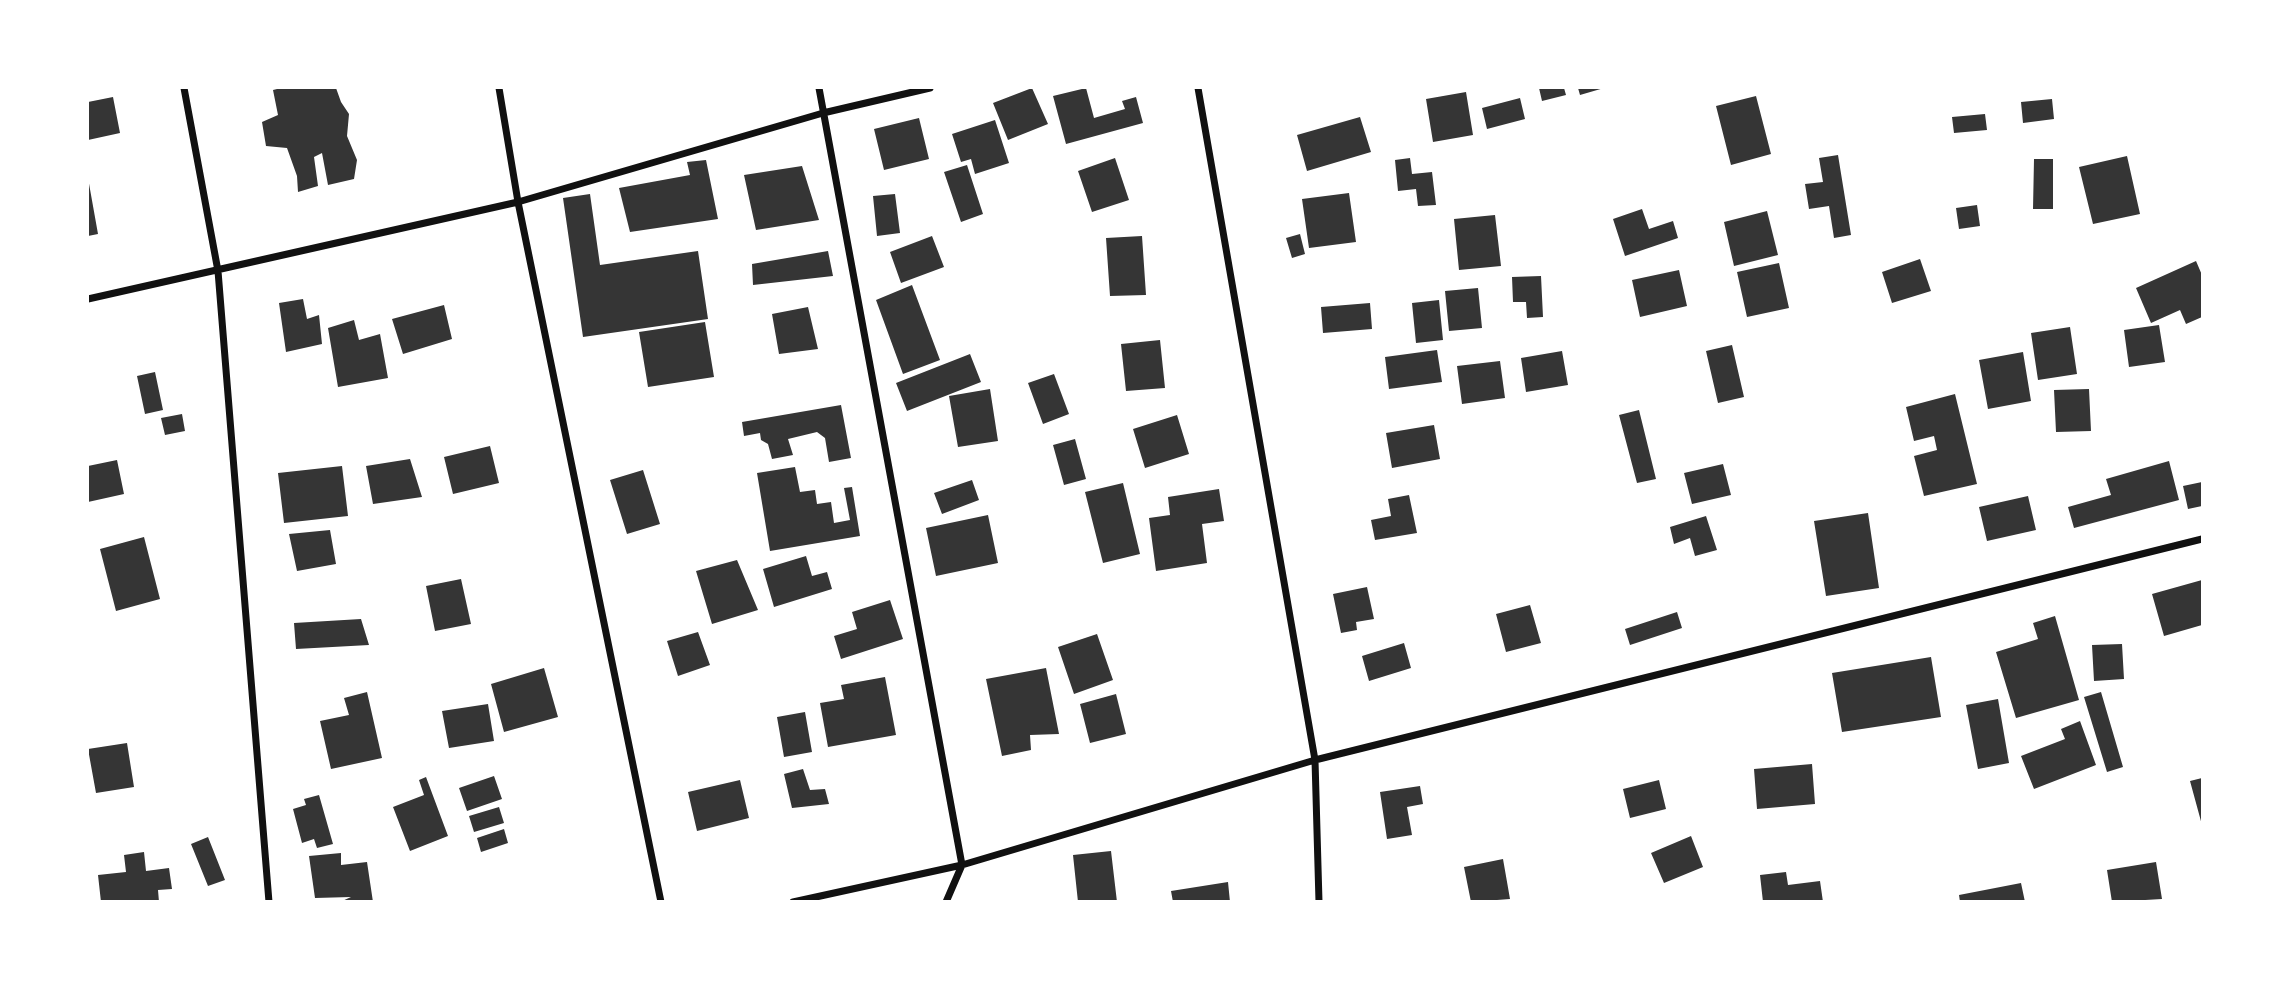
<!DOCTYPE html>
<style>
body{margin:0}
#map{position:relative;width:2290px;height:989px;overflow:hidden;background:#fff;font-family:"Public Sans",sans-serif}
canvas{display:block}
.frame{position:absolute;inset:0;border:89px solid #fff;pointer-events:none}
</style>
<div id="map">
<canvas width="2290" height="989"></canvas>
<div class="frame"></div>
</div>
<script>
const context = document.querySelector('canvas').getContext('2d');
context.lineJoin = 'round';
function fill(path, color) {
  context.fillStyle = color;
  context.fill(path, 'evenodd');
}
function trace(path, color, width, dash) {
  context.strokeStyle = color;
  context.lineWidth = width;
  context.lineCap = dash ? 'butt' : 'round';
  context.setLineDash(dash || []);
  context.stroke(path);
}
const building = new Path2D(`
 M281,88h55l5,14 8,12 -2,22 10,24 -3,19 -26,6 -6,-32 -8,4 4,29 -20,6 -1,-16 -10,-28 -21,-2 -4,-24 16,-7 -5,-25z
 M1032,88l16,36 -40,16 -15,-37z
 M1086,88l8,30 31,-9 -3,-8 14,-4 7,26 -77,21 -13,-48z
 M1539,88h25l2,7 -24,6z
 M1578,88h26l-24,7z
 M1466,92l7,43 -40,7 -7,-43z
 M1756,96l15,58 -40,11 -15,-59z
 M113,97l7,36 -32,7v-38z
 M1520,98l5,21 -38,10 -5,-21z
 M2052,99l2,20 -31,4 -2,-21z
 M1985,114l2,16 -33,3 -2,-16z
 M1360,117l11,35 -64,19 -10,-36z
 M919,118l10,41 -45,11 -10,-41z
 M995,120l14,43 -34,11 -4,-15 -10,3 -9,-28z
 M1838,155l13,80 -17,3 -5,-32 -20,3 -4,-25 18,-2 -4,-24z
 M2127,156l13,58 -47,10 -14,-57z
 M1115,158l14,42 -37,12 -14,-41z
 M1410,158l2,16 20,-2 4,33 -18,1 -2,-17 -18,2 -3,-31z
 M2034,159h19v50h-20z
 M706,160l12,59 -88,13 -11,-44 71,-13 -3,-13z
 M967,165l16,49 -22,8 -17,-50z
 M802,166l17,54 -63,10 -12,-55z
 M88,178l10,56 -10,2z
 M1349,193l7,49 -47,6 -7,-49z
 M590,194l10,71 98,-14 10,68 -125,18 -20,-139z
 M895,194l5,39 -23,3 -4,-40z
 M1977,205l3,21 -21,3 -3,-21z
 M1642,209l7,20 24,-8 5,17 -53,18 -12,-37z
 M1767,211l11,44 -44,11 -10,-44z
 M1495,215l6,51 -42,4 -5,-51z
 M1300,234l5,20 -13,4 -6,-20z
 M932,236l12,31 -43,16 -11,-31z
 M1142,236l4,59 -36,1 -4,-58z
 M828,251l5,25 -80,9 -1,-21z
 M1920,259l11,32 -39,12 -10,-31z
 M2196,261l6,14v42l-16,7 -6,-14 -29,13 -15,-35z
 M1779,263l10,45 -42,9 -10,-45z
 M1679,270l8,36 -47,11 -8,-37z
 M1541,276l2,41 -16,1 -1,-16h-13l-1,-25z
 M912,285l28,75 -37,14 -27,-74z
 M1478,288l4,40 -33,3 -4,-40z
 M303,299l4,20 12,-4 3,29 -36,8 -7,-49z
 M1439,300l4,40 -27,3 -4,-40z
 M1370,303l2,26 -49,4 -2,-26z
 M444,305l8,34 -49,15 -11,-35z
 M808,307l10,42 -39,5 -7,-40z
 M354,320l5,20 21,-6 8,44 -50,9 -10,-59z
 M705,322l9,55 -66,10 -9,-55z
 M2159,325l6,37 -36,5 -5,-37z
 M2070,327l7,47 -39,6 -7,-47z
 M1160,340l5,48 -39,3 -5,-47z
 M1732,345l12,52 -26,6 -12,-52z
 M1437,350l5,32 -53,7 -4,-32z
 M1562,351l6,34 -42,7 -5,-34z
 M2023,352l8,49 -43,8 -9,-49z
 M970,354l11,28 -74,29 -11,-28z
 M1500,361l5,37 -43,6 -5,-38z
 M155,372l8,38 -18,4 -8,-38z
 M1054,374l15,40 -26,10 -15,-41z
 M990,389l8,52 -40,6 -9,-51z
 M2089,389l2,42 -35,1 -2,-42z
 M1955,394l22,90 -53,12 -10,-40 23,-6 -3,-14 -20,5 -8,-34z
 M841,405l10,53 -22,4 -4,-24 -8,-6 -29,7 5,16 -21,4 -4,-15 -7,-4 -1,-7 -16,3 -2,-14z
 M1639,410l17,69 -19,4 -18,-68z
 M182,414l3,17 -20,4 -4,-17z
 M1177,415l12,39 -44,14 -12,-39z
 M1434,425l6,34 -48,9 -6,-35z
 M1075,439l11,40 -22,6 -11,-40z
 M490,446l9,37 -46,11 -9,-37z
 M410,459l12,38 -49,7 -7,-38z
 M117,460l7,34 -36,8v-36z
 M2169,461l10,39 -105,28 -6,-21 43,-12 -5,-16z
 M1723,464l8,31 -39,9 -8,-31z
 M342,466l6,50 -64,7 -6,-50z
 M795,467l5,25 15,-2 2,14 14,-2 3,21 16,-3 -6,-32 8,-1 8,49 -90,15 -13,-78z
 M643,470l17,54 -33,10 -17,-54z
 M972,480l7,20 -37,14 -8,-21z
 M2202,482v24l-14,3 -5,-23z
 M1123,483l17,71 -37,9 -18,-71z
 M1219,489l5,32 -22,3 5,39 -51,8 -7,-53 21,-3 -2,-18z
 M1409,495l8,38 -42,7 -4,-20 20,-4 -3,-17z
 M2028,496l8,34 -49,11 -8,-34z
 M1868,513l11,75 -53,8 -12,-75z
 M988,515l10,48 -62,13 -10,-48z
 M1706,516l11,34 -22,6 -5,-18 -16,6 -4,-17z
 M330,530l6,34 -39,7 -8,-37z
 M144,537l16,62 -44,12 -16,-62z
 M806,556l6,20 15,-4 5,17 -58,18 -11,-38z
 M737,560l21,50 -46,14 -16,-53z
 M461,579l10,45 -36,7 -9,-45z
 M2202,580v45l-38,11 -12,-42z
 M1367,587l7,32 -18,3 1,8 -16,3 -8,-39z
 M890,600l13,39 -62,20 -7,-23 23,-7 -5,-17z
 M1530,605l11,38 -35,9 -10,-38z
 M1677,612l5,16 -52,17 -5,-16z
 M2055,616l24,84 -63,18 -20,-66 42,-13 -5,-16z
 M361,619l8,26 -73,4 -2,-26z
 M698,632l12,33 -32,11 -11,-35z
 M1097,634l16,46 -39,14 -16,-47z
 M1404,643l7,25 -42,13 -7,-25z
 M2122,644l2,35 -30,2 -2,-36z
 M1931,657l10,60 -99,15 -10,-59z
 M544,668l14,49 -54,15 -13,-48z
 M1046,668l13,66 -29,1 1,15 -29,6 -16,-77z
 M885,677l11,58 -68,12 -8,-44 24,-4 -3,-14z
 M367,692l15,66 -51,11 -11,-48 29,-6 -5,-17z
 M2101,692l22,75 -16,5 -23,-75z
 M1116,694l10,40 -36,9 -10,-39z
 M1998,699l11,64 -31,6 -12,-64z
 M488,704l6,37 -45,7 -7,-37z
 M805,712l7,40 -28,5 -7,-40z
 M2080,721l16,44 -62,24 -13,-33 44,-17 -4,-10z
 M127,743l7,44 -38,6 -8,-44z
 M1812,764l3,40 -58,5 -3,-40z
 M803,769l7,21 15,-1 4,15 -37,4 -8,-34z
 M494,776l8,23 -35,12 -8,-23z
 M426,777l22,59 -38,15 -17,-44 31,-12 -5,-15z
 M2202,778v47l-12,-44z
 M740,780l9,38 -52,13 -9,-39z
 M1659,780l7,29 -36,9 -7,-29z
 M1420,786l3,18 -16,3 5,28 -25,4 -7,-47z
 M319,795l14,49 -16,4 -3,-9 -12,4 -9,-34 13,-4 -2,-6z
 M499,807l5,16 -30,9 -5,-16z
 M504,829l4,14 -27,9 -4,-14z
 M1691,836l12,31 -39,16 -13,-30z
 M208,837l17,43 -17,6 -17,-42z
 M1111,851l6,51h-39l-5,-47z
 M144,852l2,19 23,-3 3,21 -14,1 1,12h-58l-3,-27 28,-3 -2,-17z
 M341,853v12l26,-3 6,40h-33l11,-5 -36,1 -6,-42z
 M1503,859l7,40 -39,3 -7,-35z
 M2156,862l6,37 -50,3 -5,-32z
 M1786,872l2,13 32,-4 3,21h-60l-3,-27z
 M1228,882l2,20h-57l-2,-11z
 M2021,883l4,19h-65l-1,-7z`);
const minor = new Path2D(`
 M184,88l34,183 51,631
 M499,88l19,114 143,700
 M819,88l143,777 -16,37
 M1198,88l117,672 4,142
 M88,299l430,-97 305,-89 107,-25
 M793,902l169,-37 353,-105 887,-221`);
fill(building, '#353535');
trace(minor, '#111', 7);
</script>
